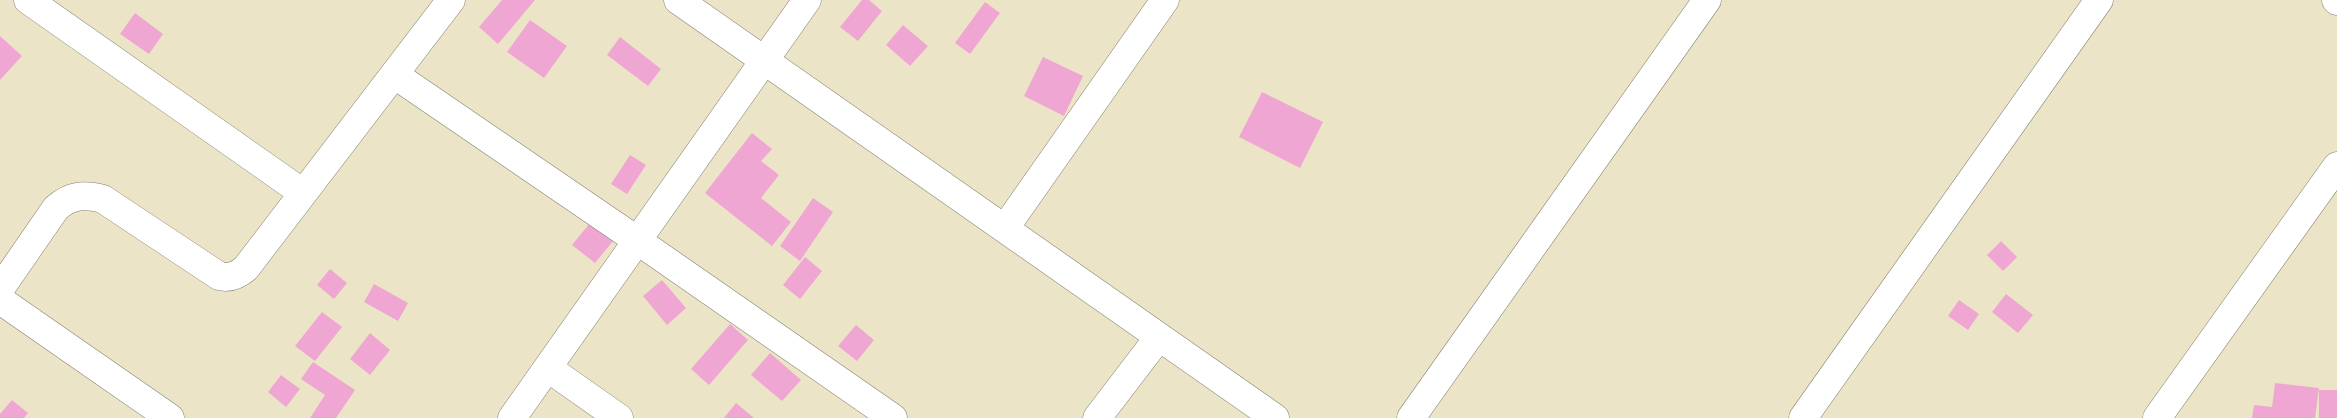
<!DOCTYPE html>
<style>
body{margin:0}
canvas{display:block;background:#ece4c6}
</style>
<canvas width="2337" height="418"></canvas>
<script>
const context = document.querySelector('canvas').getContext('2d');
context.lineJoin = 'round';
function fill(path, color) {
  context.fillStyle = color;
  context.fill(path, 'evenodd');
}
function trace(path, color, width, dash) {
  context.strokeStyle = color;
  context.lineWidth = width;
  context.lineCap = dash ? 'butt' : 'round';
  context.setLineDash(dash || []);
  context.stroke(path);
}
const building = new Path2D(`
 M502,0h33l-37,44 -19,-17z
 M862,0h7l13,11 -24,30 -18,-14z
 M985,2l15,11 -30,41 -15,-11z
 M135,13l28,21 -14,20 -29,-20z
 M530,20l37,26 -23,32 -37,-26z
 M903,25l25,21 -18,20 -24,-21z
 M0,36l22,20 -22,24z
 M620,37l41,32 -13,17 -41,-31z
 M1043,57l40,19 -19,40 -40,-20z
 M1262,92l61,30 -23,46 -61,-31z
 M752,133l20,16 -11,12 18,14 -18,23 30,24 -19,24 -67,-53z
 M630,155l16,10 -19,29 -16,-10z
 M813,198l20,14 -33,49 -20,-15z
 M590,223l23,18 -18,22 -23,-18z
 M2001,241l16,16 -14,14 -16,-16z
 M805,257l17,14 -22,28 -17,-14z
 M330,269l17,14 -13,16 -17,-14z
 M662,280l24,28 -19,17 -24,-29z
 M374,284l34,19 -10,18 -34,-19z
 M2006,294l27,21 -15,18 -26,-21z
 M1959,300l20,14 -11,16 -20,-14z
 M322,312l20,15 -27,34 -20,-15z
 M730,324l18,16 -39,45 -18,-16z
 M856,325l18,15 -17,21 -19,-15z
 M370,333l20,17 -20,25 -20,-16z
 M770,353l31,27 -19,21 -31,-26z
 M313,362l42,28 -19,28h-26l15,-23 -24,-16z
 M281,375l19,14 -14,18 -18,-15z
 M2275,383l44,5 -4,30h-63l2,-13 18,2z
 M2319,390h18v28h-18z
 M12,400l16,13 -4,5h-24v-4z
 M736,403l18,15h-30z`);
const minor = new Path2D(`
 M28,0l275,193
 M678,0l597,418
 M2336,0l1,1
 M395,75l243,166 255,177
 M1005,228l160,-228
 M0,289l56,-81c15,-13 28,-14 47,-9l116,77c11,3 19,-1 27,-8l205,-268
 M0,300l170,118
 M548,368l71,50
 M512,418l295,-418
 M1097,418l62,-81
 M1411,418l296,-418
 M1803,418l296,-418
 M2157,418l180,-252`);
fill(building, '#f0a6d3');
trace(minor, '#848071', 29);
trace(minor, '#fff', 28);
</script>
